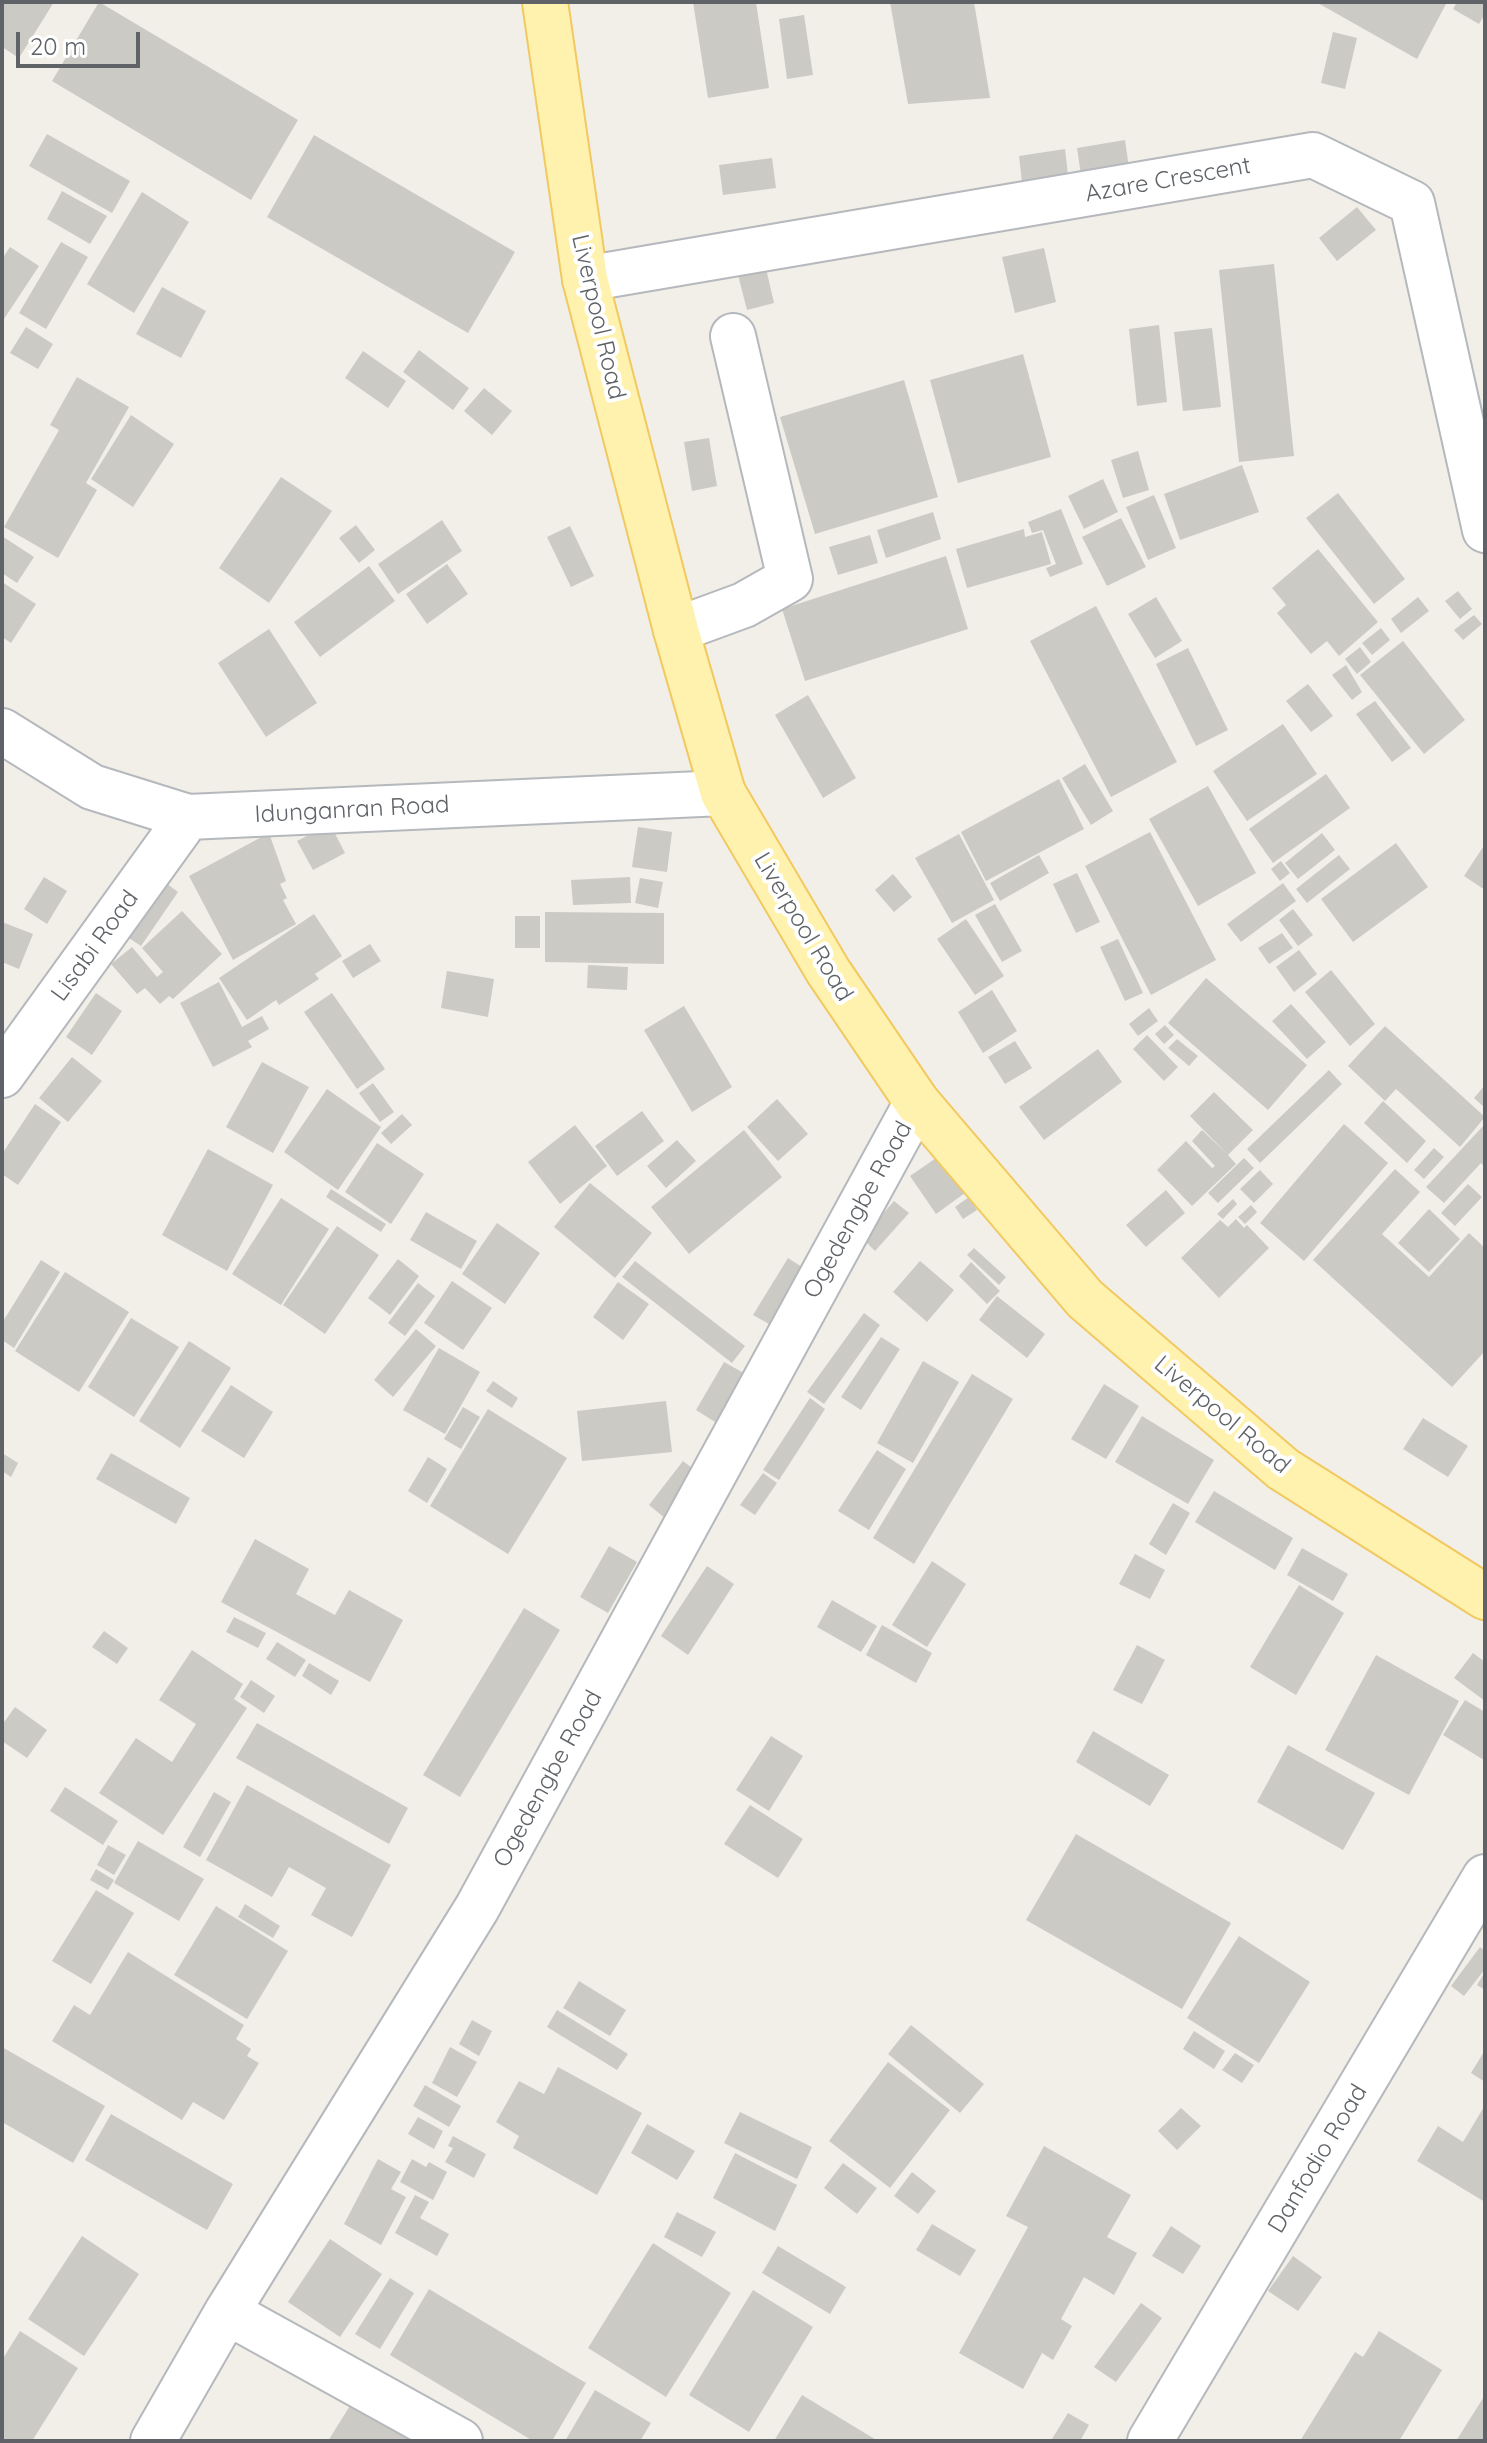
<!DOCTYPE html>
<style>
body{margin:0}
#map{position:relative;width:1487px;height:2443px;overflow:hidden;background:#f1efe8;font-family:Quicksand,sans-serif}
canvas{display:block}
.frame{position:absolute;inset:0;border:4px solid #5f6368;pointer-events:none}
.scale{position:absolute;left:16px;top:32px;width:124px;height:36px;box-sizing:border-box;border:4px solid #5f6368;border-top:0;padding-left:10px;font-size:24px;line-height:28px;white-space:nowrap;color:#5f6368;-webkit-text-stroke:6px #fff;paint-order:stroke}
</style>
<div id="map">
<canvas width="1487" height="2443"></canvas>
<div class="frame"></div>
<div class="scale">20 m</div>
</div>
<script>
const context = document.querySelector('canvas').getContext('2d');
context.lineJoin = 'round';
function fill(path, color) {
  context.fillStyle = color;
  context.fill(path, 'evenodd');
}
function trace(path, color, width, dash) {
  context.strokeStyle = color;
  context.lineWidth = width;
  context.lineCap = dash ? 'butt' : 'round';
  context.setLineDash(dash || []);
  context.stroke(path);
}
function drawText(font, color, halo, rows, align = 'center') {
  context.font = font + ' Quicksand,sans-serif';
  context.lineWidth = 8;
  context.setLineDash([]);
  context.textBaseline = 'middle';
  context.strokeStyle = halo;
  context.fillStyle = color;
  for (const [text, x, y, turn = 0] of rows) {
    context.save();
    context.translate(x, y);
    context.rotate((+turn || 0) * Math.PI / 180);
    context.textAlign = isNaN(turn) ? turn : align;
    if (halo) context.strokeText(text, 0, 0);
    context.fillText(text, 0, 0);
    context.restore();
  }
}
const building = new Path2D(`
 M2,2h52l-35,56 -17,-11z
 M99,2l199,118 -47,80 -199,-119z
 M693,2h63l13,86 -61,10z
 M890,2h84l16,96 -82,6z
 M1316,2h131l-30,57z
 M1457,2h28v12l-6,10 -26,-15z
 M804,15l9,60 -26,4 -8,-60z
 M1333,32l24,6 -12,51 -24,-6z
 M47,134l83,47 -18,32 -83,-47z
 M314,135l201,117 -47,81 -201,-116z
 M1125,140l4,28 -48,7 -4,-27z
 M1065,149l3,26 -46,7 -3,-26z
 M772,158l4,30 -53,7 -4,-30z
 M62,191l45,25 -17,28 -43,-25z
 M142,192l47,30 -55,91 -47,-29z
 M1357,207l19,23 -39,31 -18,-23z
 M61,242l27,15 -42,72 -27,-16z
 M10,247l29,19 -37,56v-63z
 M1044,248l12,54 -41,11 -13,-56z
 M765,264l9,39 -27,7 -10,-39z
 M1274,264l20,192 -55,6 -20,-192z
 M162,287l44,24 -25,47 -45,-24z
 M1159,325l8,77 -30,4 -8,-77z
 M26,327l27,17 -15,25 -28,-16z
 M1212,328l9,79 -38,4 -9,-79z
 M419,350l50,38 -16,22 -50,-38z
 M363,351l43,30 -18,27 -43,-30z
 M1023,354l28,103 -93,26 -28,-103z
 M77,377l52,30 -43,76 11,7 -39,68 -54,-31 55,-97 -9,-5z
 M904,380l34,117 -123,37 -35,-117z
 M484,388l28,23 -20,24 -28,-24z
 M131,415l43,29 -41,63 -42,-28z
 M709,438l8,48 -25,5 -8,-49z
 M1138,451l11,39 -26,8 -12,-38z
 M1242,465l17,47 -79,28 -16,-46z
 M281,477l51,34 -63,92 -50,-35z
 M1103,479l15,33 -34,17 -16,-33z
 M1338,493l67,86 -31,25 -68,-86z
 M1154,495l22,53 -28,12 -22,-53z
 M1061,509l22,55 -33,13 -4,-9 10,-4 -13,-34 -11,3 -4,-11z
 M933,512l8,27 -55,19 -9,-28z
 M1121,518l25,49 -39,19 -25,-49z
 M442,520l20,31 -64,43 -20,-30z
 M356,525l19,25 -16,13 -20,-25z
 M570,526l24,50 -23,11 -24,-50z
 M1024,529l1,8 17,-5 9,32 -84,24 -11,-39z
 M870,535l8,28 -40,12 -9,-28z
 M2,536l32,21 -17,26 -15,-10z
 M1318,549l60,73 -39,34 -12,-15 -16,13 -34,-41 9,-8 -14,-17z
 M946,556l22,73 -163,52 -23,-72z
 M447,564l21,30 -41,30 -21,-30z
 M369,566l26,35 -75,56 -26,-35z
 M2,582l34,22 -25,39 -9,-6z
 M1458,591l14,18 -12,10 -15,-18z
 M1156,597l26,44 -27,17 -27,-44z
 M1418,597l11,14 -28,22 -10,-14z
 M1096,606l81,156 -66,35 -81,-156z
 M1474,615l8,9 -19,16 -9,-10z
 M1381,628l9,12 -18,15 -10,-12z
 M269,629l48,74 -51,34 -48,-74z
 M1403,641l62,79 -41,34 -64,-79z
 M1360,647l11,15 -14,12 -12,-15z
 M1188,648l40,82 -32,16 -40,-82z
 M1346,665l16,27 -10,8 -20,-25z
 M1308,684l25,32 -22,16 -25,-31z
 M808,695l48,83 -33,20 -48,-83z
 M1375,701l36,47 -19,14 -36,-48z
 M1283,724l34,50 -70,47 -34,-50z
 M1085,764l28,47 -22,14 -29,-47z
 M1326,774l24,34 -77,55 -24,-34z
 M1059,779l25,50 -98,52 -25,-49z
 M1208,786l48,87 -58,33 -49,-87z
 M330,824l15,29 -32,17 -16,-29z
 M638,827l34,5 -5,40 -35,-5z
 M1150,832l66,128 -65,35 -66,-129z
 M269,833l17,48 -6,3 7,14 -4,2 13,24 -63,36 -44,-84z
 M1322,833l13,17 -37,29 -13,-16z
 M959,834l35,66 -42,23 -37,-65z
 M1396,843l32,44 -75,55 -32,-43z
 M1485,844v46l-21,-14z
 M1039,855l10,18 -49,28 -10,-18z
 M1339,855l11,14 -43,34 -11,-14z
 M1281,861l9,12 -10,8 -9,-12z
 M1077,873l23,49 -24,11 -23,-49z
 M893,874l19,23 -18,15 -19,-22z
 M44,877l23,14 -20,33 -23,-15z
 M630,877l1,26 -58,2 -2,-25z
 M640,878l23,4 -5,26 -23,-5z
 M166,883l12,9 -37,54 -12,-8z
 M1283,883l13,18 -55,41 -14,-18z
 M995,904l27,47 -20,11 -27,-47z
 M1293,909l20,26 -15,11 -19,-26z
 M182,911l40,43 -49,45 -4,-3 -9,8 -15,-16 -8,6 -26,-30 21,-17 25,30 6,-5 -21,-24z
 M545,912l119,1v51l-119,-2z
 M314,914l28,42 -27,18 4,5 -40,26 -3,-5 -29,20 -28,-42z
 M515,916h25v32h-25z
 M966,919l38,57 -29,19 -38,-56z
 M2,922l31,12 -14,35 -17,-7z
 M1282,933l11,15 -24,16 -11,-16z
 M1118,939l25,54 -18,8 -25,-54z
 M370,944l11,17 -28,17 -11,-17z
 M1299,950l18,24 -23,18 -18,-25z
 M588,965l40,2 -1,23 -40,-2z
 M1331,970l44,54 -25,22 -45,-54z
 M447,971l47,8 -6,38 -47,-9z
 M1206,978l101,87 -39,45 -100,-87z
 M219,982l23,45 20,-11 7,13 -21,12 4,6 -39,20 -33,-64z
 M992,990l25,41 -34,22 -25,-41z
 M96,993l26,18 -30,44 -26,-18z
 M332,993l53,76 -28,20 -53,-77z
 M1291,1004l35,38 -19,17 -35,-38z
 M684,1006l48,81 -40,25 -48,-82z
 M1149,1008l9,13 -20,15 -9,-12z
 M1165,1025l9,10 -10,9 -9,-10z
 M1385,1026l100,91 -25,30 -64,-58 -11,12 -37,-35z
 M1147,1035l31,32 -14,14 -31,-32z
 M1177,1039l21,17 -9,10 -21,-18z
 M1015,1041l17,27 -27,16 -17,-27z
 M1098,1049l24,33 -78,58 -25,-33z
 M72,1057l30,24 -34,41 -29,-24z
 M262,1062l47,25 -36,66 -47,-26z
 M1329,1070l13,14 -82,79 -13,-14z
 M373,1083l21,29 -14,10 -21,-29z
 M1485,1085v23l-11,-10z
 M327,1089l54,38 -43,63 -54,-38z
 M1214,1092l39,38 -25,25 8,9 -44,42 -35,-36 29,-29 26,27 3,-2 -23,-25 10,-11 25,24 -37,-38z
 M777,1099l31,35 -30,27 -31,-34z
 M1383,1101l43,40 -19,22 -43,-40z
 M35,1104l26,18 -43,63 -16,-11v-20z
 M642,1111l22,30 -47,35 -22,-30z
 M402,1114l10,11 -21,19 -10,-11z
 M1344,1124l44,39 -84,98 -44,-38z
 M1485,1124v43l-4,-4 -37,40 -18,-16z
 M575,1125l32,41 -47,38 -32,-42z
 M744,1130l38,47 -93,77 -38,-47z
 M677,1140l19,21 -30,27 -19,-22z
 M377,1143l47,31 -33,50 -46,-32z
 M1434,1148l10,9 -20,22 -10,-9z
 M208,1149l65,36 -46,86 -65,-36z
 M939,1156l26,37 -29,21 -26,-38z
 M1244,1158l10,10 -36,35 -10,-10z
 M1395,1169l25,23 -38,42 47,43 40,-44 16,15v103l-33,36 -139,-127z
 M1260,1170l13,14 -19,19 -14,-14z
 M590,1183l62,50 -37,45 -61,-51z
 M1468,1184l14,13 -27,29 -14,-13z
 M331,1189l55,35 -5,8 -55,-35z
 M1166,1190l19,23 -39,34 -20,-22z
 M969,1197l8,13 -14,9 -8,-12z
 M281,1198l48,31 -48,76 -49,-31z
 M1233,1199l4,5 -14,15 -6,-5z
 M894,1201l15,12 -34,38 -13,-13z
 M1251,1205l6,7 -12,12 -7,-7z
 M1429,1209l31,30 -31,33 -31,-29z
 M426,1212l51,29 -16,28 -51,-29z
 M1236,1219l8,9 3,-3 22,23 -50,50 -38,-40 39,-38 8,7z
 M497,1223l43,30 -35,51 -43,-30z
 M337,1226l42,29 -54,79 -42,-29z
 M974,1248l32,29 -7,8 -32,-30z
 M788,1258l22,14 -34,56 -23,-13z
 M398,1259l21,17 -29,39 -22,-17z
 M41,1260l19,12 -46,76 -12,-8v-17z
 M635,1261l110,85 -13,17 -110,-86z
 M920,1261l34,29 -27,32 -34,-30z
 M971,1262l29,29 -13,13 -28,-28z
 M65,1272l64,40 -50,80 -64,-41z
 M452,1281l40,27 -29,42 -39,-27z
 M618,1282l31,22 -26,36 -30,-23z
 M418,1283l17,13 -30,40 -17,-13z
 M997,1296l48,38 -18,24 -48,-38z
 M864,1313l16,12 -56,79 -17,-12z
 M131,1318l48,29 -45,70 -46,-30z
 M416,1329l20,17 -43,51 -19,-17z
 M881,1337l19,12 -39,61 -20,-13z
 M189,1341l42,27 -51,80 -41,-27z
 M439,1348l41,24 -35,62 -42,-24z
 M923,1361l36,21 -46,81 -36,-20z
 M724,1362l27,15 -28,50 -27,-17z
 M972,1374l41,25 -99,165 -41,-26z
 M493,1381l25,17 -6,10 -26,-17z
 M1104,1384l35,22 -33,53 -35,-20z
 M231,1385l42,27 -29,46 -43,-27z
 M810,1398l15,11 -46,71 -16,-10z
 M666,1401l6,51 -90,9 -5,-50z
 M463,1407l17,10 -19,32 -17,-10z
 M488,1409l79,49 -59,96 -78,-48z
 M1142,1416l72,44 -26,44 -73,-42z
 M1423,1418l45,28 -20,31 -45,-28z
 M877,1450l29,19 -37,61 -31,-19z
 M2,1453l16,10 -7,14 -9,-6z
 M111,1453l79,45 -14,26 -80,-45z
 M428,1457l19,12 -20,34 -19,-12z
 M683,1461l23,18 -35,44 -22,-18z
 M763,1473l14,10 -22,32 -15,-10z
 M1214,1491l79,47 -18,32 -80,-48z
 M1173,1503l17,10 -24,42 -17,-11z
 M255,1539l54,30 -13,25 39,21 14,-25 54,30 -33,62 -149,-80z
 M609,1546l28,16 -29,51 -28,-16z
 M1302,1548l46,26 -15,27 -46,-26z
 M1135,1554l30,16 -15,29 -31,-15z
 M932,1561l34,23 -39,63 -35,-22z
 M707,1566l27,18 -46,71 -27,-19z
 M1299,1585l45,28 -48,82 -46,-28z
 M832,1600l45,26 -16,26 -44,-25z
 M524,1608l36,22 -100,167 -37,-22z
 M234,1617l32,16 -8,15 -32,-16z
 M882,1625l50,28 -16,30 -50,-28z
 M104,1631l24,17 -11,16 -25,-17z
 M277,1642l29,18 -11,17 -29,-18z
 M1137,1645l28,15 -23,44 -29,-14z
 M192,1650l51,34 -9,15 13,9 -84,127 -64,-42 37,-55 36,24 24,-38 -37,-24z
 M1473,1653l12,9v39l-31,-23z
 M1376,1655l83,46 -50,94 -84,-45z
 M309,1663l30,18 -8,14 -29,-19z
 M251,1680l24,16 -11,17 -24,-16z
 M1465,1700l20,12 -1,48 -41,-25z
 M15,1707l32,23 -20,28 -25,-17v-16z
 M257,1723l151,85 -19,36 -153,-86z
 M1093,1731l76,44 -19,31 -74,-44z
 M771,1736l32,20 -34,55 -33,-21z
 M1288,1745l87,48 -32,57 -86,-48z
 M247,1785l144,80 -39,72 -41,-22 15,-27 -37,-21 -17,30 -66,-37z
 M65,1787l53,34 -15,24 -53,-34z
 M214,1792l17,10 -31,55 -17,-10z
 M750,1805l53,34 -25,39 -54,-34z
 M1076,1834l155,89 -49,86 -156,-89z
 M138,1841l66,38 -25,42 -65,-38z
 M108,1845l18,10 -12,20 -17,-10z
 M96,1869l18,11 -6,10 -18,-10z
 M96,1890l38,23 -43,71 -39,-23z
 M245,1904l35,22 -7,12 -35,-21z
 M216,1906l72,45 -41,68 -73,-44z
 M1239,1936l71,46 -51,81 -72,-45z
 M1480,1947l5,4v18l-21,27 -13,-10z
 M128,1952l116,73 -8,14 15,10 -4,7 12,7 -35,57 -31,-18 -11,18 -130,-79 22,-36 16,10z
 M1485,1972v18l-8,-5z
 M579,1981l47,29 -16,26 -47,-28z
 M557,2010l71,44 -11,16 -70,-43z
 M472,2020l20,11 -13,25 -20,-12z
 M911,2025l73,59 -24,29 -72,-59z
 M1194,2031l31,20 -11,18 -31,-20z
 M2,2047l103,59 -32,57 -71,-41z
 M450,2047l27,15 -20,35 -25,-14z
 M1485,2050v32l-14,-9z
 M1235,2053l19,12 -12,18 -20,-13z
 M888,2062l62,48 -60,78 -61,-47z
 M558,2067l84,46 -45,82 -84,-47 6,-12 -23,-14 23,-41 25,13z
 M425,2085l36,21 -12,21 -36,-21z
 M1485,2105v97l-68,-41 21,-35 25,16z
 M1181,2108l20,18 -24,24 -19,-19z
 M740,2112l72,35 -15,32 -73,-36z
 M111,2114l122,70 -26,46 -122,-70z
 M418,2117l25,14 -9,18 -26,-15z
 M647,2124l48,27 -18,29 -46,-27z
 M453,2136l33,18 -12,24 -29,-16 8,-14 -5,-2z
 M1044,2146l87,49 -24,42 30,16 -23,42 -30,-18 -23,42 11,7 -19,34 -11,-7 -19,36 -64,-36 69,-126 -22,-11z
 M735,2153l62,32 -22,46 -62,-33z
 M378,2159l23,13 -10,17 15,8 -25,48 -37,-21z
 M412,2159l14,8 3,-5 18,10 -14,28 -33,-18z
 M843,2163l34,25 -20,26 -33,-26z
 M912,2172l24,19 -18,23 -24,-18z
 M415,2195l14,7 -9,16 29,16 -12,22 -42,-23z
 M677,2212l39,20 -14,25 -38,-20z
 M932,2224l44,26 -16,26 -44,-26z
 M1171,2226l30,20 -18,28 -31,-18z
 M82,2236l57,38 -55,82 -56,-37z
 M330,2239l52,35 -42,63 -52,-35z
 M653,2243l78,50 -65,104 -78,-49z
 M778,2246l68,41 -16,27 -68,-41z
 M1293,2256l29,21 -24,34 -30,-20z
 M390,2278l24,15 -34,56 -25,-15z
 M429,2289l157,94 -34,58h-19l-143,-86z
 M753,2290l60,37 -64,105 -60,-37z
 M1141,2303l21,15 -46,64 -22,-15z
 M20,2331l58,37 -46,73h-30v-81z
 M1379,2331l63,39 -43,71h-99l55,-89 8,5z
 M595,2390l56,33 -11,18h-75z
 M802,2395l76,46h-104z
 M1485,2395v46h-29z
 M356,2396l73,45h-101z
 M1068,2413l21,12 -9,16 -28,-2z`);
const minor = new Path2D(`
 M585,279l728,-124 99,48 73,327
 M676,630l68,-25 46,-26 -57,-243
 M2,731l90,56 96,30 535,-24
 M2,1075l186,-258
 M227,2312l233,129
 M153,2441l74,-129 250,-404 440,-806
 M1150,2441l335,-564`);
const major = new Path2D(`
 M545,2l40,277 91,351 47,163 105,178 89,131 168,197 198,170 202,128`);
const streetNames = [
 ["Azare Crescent",1168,180,-10],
 ["Liverpool Road",598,317,77],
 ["Idunganran Road",352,810,-3],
 ["Liverpool Road",803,927,59],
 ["Lisabi Road",95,946,-54],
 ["Ogedengbe Road",858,1210,-61],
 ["Liverpool Road",1222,1415,40],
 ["Ogedengbe Road",548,1779,-61],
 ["Danfodio Road",1318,2159,-59]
];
fill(building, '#cccac5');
trace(minor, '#b5b8bc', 48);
trace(major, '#f2c960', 48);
trace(minor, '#fff', 44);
trace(major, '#fff2af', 44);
drawText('24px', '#5f6368', '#fff', streetNames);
</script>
